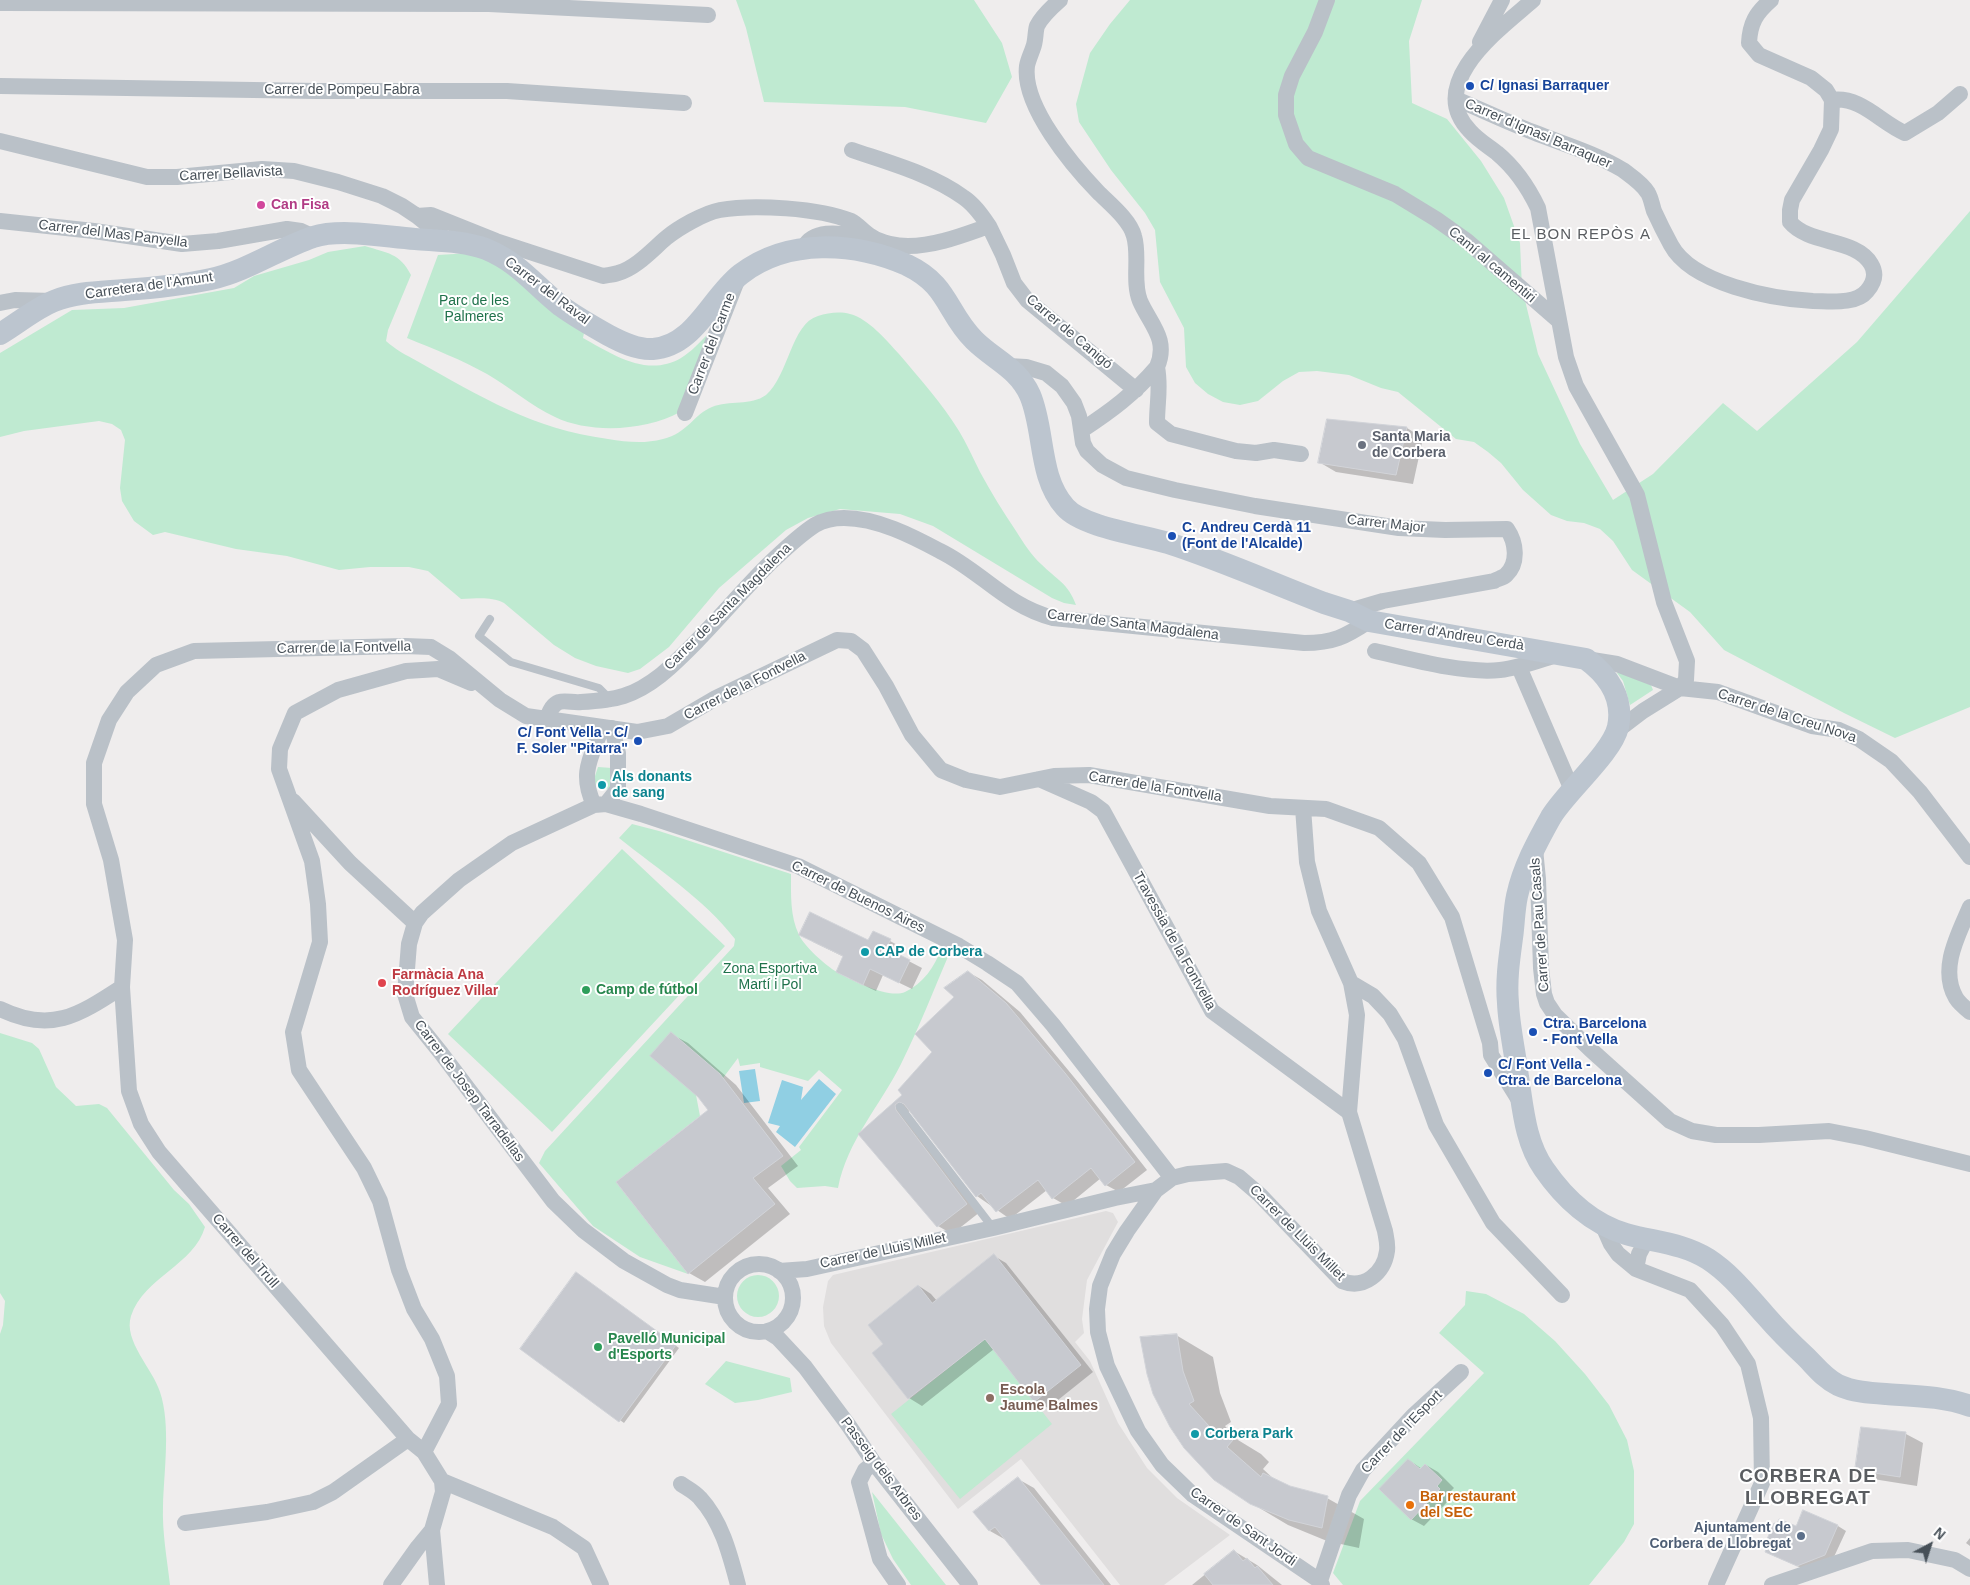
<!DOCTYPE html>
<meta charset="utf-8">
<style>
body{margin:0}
#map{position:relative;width:1970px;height:1585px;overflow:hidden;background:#efeded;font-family:Helvetica,sans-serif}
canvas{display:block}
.north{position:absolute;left:1905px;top:1520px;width:50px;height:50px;-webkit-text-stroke:4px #fff;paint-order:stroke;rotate:40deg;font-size:14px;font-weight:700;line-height:20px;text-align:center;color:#475058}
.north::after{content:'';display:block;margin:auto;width:18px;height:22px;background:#475058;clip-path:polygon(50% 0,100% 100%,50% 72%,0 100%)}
</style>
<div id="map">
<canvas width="1970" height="1585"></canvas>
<div class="north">N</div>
</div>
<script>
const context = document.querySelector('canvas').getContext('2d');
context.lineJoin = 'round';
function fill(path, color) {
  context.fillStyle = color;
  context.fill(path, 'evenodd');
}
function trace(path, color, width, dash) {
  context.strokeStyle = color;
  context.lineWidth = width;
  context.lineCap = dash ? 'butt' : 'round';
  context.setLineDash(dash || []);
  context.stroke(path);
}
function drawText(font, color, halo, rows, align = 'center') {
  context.font = font + ' Helvetica,sans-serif';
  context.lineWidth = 4;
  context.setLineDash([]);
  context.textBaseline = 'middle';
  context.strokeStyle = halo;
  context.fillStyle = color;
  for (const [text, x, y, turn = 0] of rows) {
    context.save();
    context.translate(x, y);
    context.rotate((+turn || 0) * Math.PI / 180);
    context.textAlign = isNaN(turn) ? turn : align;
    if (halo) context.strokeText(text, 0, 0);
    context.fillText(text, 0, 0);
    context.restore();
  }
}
const education = new Path2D(`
 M1106,1211l7,2 5,9 -31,58 -5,39 2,14 -9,9 15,19 28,62 29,45 30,30 53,37 -66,50h-44l-99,-126 -63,50 -127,-166 -7,-17 -1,-19 5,-26 5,-6z`);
const green = new Path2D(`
 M736,0h238l28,43 10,34 -26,46 -81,-16 -141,-5 -18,-74z
 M1130,0h292l-13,41 3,62 35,16 34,42 23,37 16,45 2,45 16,66 42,90 33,56 40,-26 70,-71 34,28 100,-89 113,-131v496l-75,31 -51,-25 -120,-63 -34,-38 -58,-42 -19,-29 -13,-12 -16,-6 -17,-2 -16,-6 -28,-25 -22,-27 -13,-11 -14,-10 -18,-3 -58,-47 -17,-4 -32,-13 -32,-4 -18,1 -16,9 -25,20 -18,4 -17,-3 -15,-8 -13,-11 -9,-16 -2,-39 -24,-46 -5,-52 -10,-17 -34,-43 -32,-48 -3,-18 14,-51 20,-29z
 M365,246c22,7 35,7 46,29l-23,55 -2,11c10,9 20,14 31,20 64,36 116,68 191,78 19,3 36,5 55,0 25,-6 31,-25 49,-32 17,-7 39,-1 54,-12 23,-20 25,-71 52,-79 10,-3 21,-5 32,-2 19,5 36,26 49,40 21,25 43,49 60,77 8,13 14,27 21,41 11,20 23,40 36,59 7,11 15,24 25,33 16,16 27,19 35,41l-12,-2 -12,-5 -119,-72 -33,-12 -60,-5 -32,9 -22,12 -67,58 -50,59 -29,22 -12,4 -32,-7 -21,-8 -21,-13 -50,-42c-15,-7 -27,-4 -43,-4l-33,-28 -19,-4h-39l-31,3 -52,-14 -51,-7 -71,-17 -12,3 -19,-14 -12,-20 -2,-13 5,-48 -4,-10 -9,-6 -13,-3 -75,10 -24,6v-84l72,-43 52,-2 110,-20 20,-12 55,-16 19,-8z
 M470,253l28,10 86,70 -1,5c29,16 64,40 98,20 10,-6 19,-16 27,-24l-28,78c-34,19 -90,22 -125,5 -24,-11 -45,-30 -68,-43 -25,-14 -53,-25 -80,-36l31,-83z
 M1619,671l32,14 2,5 -23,15 -7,-24 -6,-8z
 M598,767l14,1 -2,20c-8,3 -12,1 -17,-6z
 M632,824l27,7 132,43c0,21 -1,42 8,61 5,11 27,31 38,37 15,9 52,27 68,20 18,-8 30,-26 36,-43l9,3c-16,37 -31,76 -49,112 -21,42 -54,77 -63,124l-13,-2 -28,2 -7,-7 -9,-15 20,-16 -2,-3 43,-57 -23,-20 -11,11 -48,-14v-4l-20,3 -2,-8 -15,20 -27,17 4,21 -84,66 72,92 -48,-17 -47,-31 -54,-63 6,-12 189,-205 1,-7c-31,-40 -76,-69 -116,-101z
 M622,849l103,97 -173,186 -104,-98z
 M0,1033l32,10 7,6 17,38 20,19 23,-2 8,4 67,82 15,14 16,23c-11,38 -61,50 -74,89 -8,25 22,53 29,76 11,33 4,79 3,114 -1,26 4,53 7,79h-170v-251l3,-9 2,-24 -5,-8z
 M737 1296a21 21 0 1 1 42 0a21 21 0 1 1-42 0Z
 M1466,1291l20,3 38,20 31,27 30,33 24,31 18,35 7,31v53l-10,18 -35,43h-246l-10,-12 27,-72 124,-128 -45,-40 26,-28z
 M985,1339l67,85 -92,75 -69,-85z
 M726,1361l64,17 2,14 -34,8 -23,3 -30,-19z
 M872,1492l74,93h-35l-18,-26 -12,-25z`);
const water = new Path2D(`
 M755,1069l5,32 -16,2 -5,-32z
 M819,1079l17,15 -41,53 -19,-15 4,-6 -12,-3 14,-43 21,7 -2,13z`);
const shadow = new Path2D(`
 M1407,428l16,10 -10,46 -77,-12 -17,-10z
 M890,941l13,7 -4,8 23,12 -10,21 -29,-14 -7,16 -26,-12 -6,-22 -31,-15z
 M968,972l14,8 38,32 58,70 69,88 -28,22 -13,-7 -5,-7 -34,28 -14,-8 -6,-8 -37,29 -33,-23 -67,-87 -3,6 73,97 -28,22 -14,-8 -78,-92 44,-39 30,-44 21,-54z
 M671,1034l17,9 48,42 62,81 -30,22 22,26 -85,68 -16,-9 21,-163z
 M994,1256l12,7 87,109 -45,36 -13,-7 -41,-52 -72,57 -13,-8 -36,-45 12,-9 34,-58 12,8 6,7z
 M580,1276l99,72 -55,75 -102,-74z
 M1176,1335l37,22 7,36 11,29 -6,4 13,14 23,14 8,8 -6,7 13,12 13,6 38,11 37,21 -5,29 -32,-7 -39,-16 -37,-22 -66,-56z
 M1862,1429l44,5 17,9 -6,43 -44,-7 -17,-10z
 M1409,1460l13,9 4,-4 12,7 16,16 -6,6 4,3 -28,29 -13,-7z
 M1018,1479l16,9 77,97h-69l-36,-45 -16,-9z
 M1838,1526l8,5 -13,28 -27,11 -32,-14 23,-28z
 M1970,1538v8l-4,-3z
 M1234,1551l23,14 25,20h-90z`);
const building = new Path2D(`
 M1327,419l80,8 -11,48 -78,-12z
 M810,912l58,28 5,-9 18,8 -5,9 24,12 -11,23 -29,-14 -7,16 -27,-13 7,-16 -44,-21z
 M968,971l38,32 59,70 70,89 -30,24 -14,-18 -39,31 -14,-19 -42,32 -15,-19 -5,4 -72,-93 -5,-2 -4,3 1,5 71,94 -30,23 -79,-93 44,-39 -4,-5 34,-38 -17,-18 39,-37 -10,-9z
 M671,1032l49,42 63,82 -30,22 22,26 -87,70 -72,-92 92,-72 -10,-13 -48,-41z
 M994,1254l87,111 -47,37 -49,-63 -77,60 -36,-46 11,-9 -15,-19 50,-40 14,18z
 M576,1272l100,73 -57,77 -99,-73z
 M1177,1334l6,37 11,30 -5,3 29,32 6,-5 9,9 -6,7 34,30 2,-4 27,13 38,10 -6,32 -33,-8 -39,-16 -36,-24 -30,-32 -14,-21 -17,-33 -6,-20 -7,-37z
 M1861,1427l45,5 -6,45 -45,-7z
 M1408,1459l12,10 5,-5 17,16 -5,6 3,3 -29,31 -32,-31z
 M1018,1477l86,108h-63l-46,-58 -6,4 -16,-19z
 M1803,1510l35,15 -13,30 -28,11 -32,-14 2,-5 -3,-1 10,-23 3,1 2,-5 17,7z
 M1234,1550l9,11 4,-3 8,10 2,-2 16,19h-60l-9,-11z`);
const lane = new Path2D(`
 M490,619l-11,17 32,26 88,26 11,11
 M900,1107l93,121`);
const street = new Path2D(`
 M1060,0c-8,7 -18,16 -23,26 -2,6 -1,15 -4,22 -2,6 -5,12 -6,18 -5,40 46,100 71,126 12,12 32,28 36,44 6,20 -2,45 6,65 10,23 29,38 17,66
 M1327,0l-12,32 -23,44 -6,19v20l10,29 12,14 87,36 41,25 31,22 92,80
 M1533,0c-32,28 -109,83 -63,131 8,9 18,15 27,22 18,15 31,34 41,55l28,149 10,29 61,109 27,107 23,59 -1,19 -6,8 -37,23 -25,19
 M0,3l489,1 219,11
 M1480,42l22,-42
 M0,86l317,5h190l177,12
 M1456,99c26,11 51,23 77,33 30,12 62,21 90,38 8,6 20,14 25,23 3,5 4,12 6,18 5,11 11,23 17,34 21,39 101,54 142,56 16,0 43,4 54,-10 7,-8 10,-17 4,-27 -15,-26 -62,-19 -81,-42v-12l2,-10 29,-50 10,-21 1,-29 -6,-10 -15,-12 -52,-23 -10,-12c1,-20 7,-30 22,-43
 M1832,100c29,-4 49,23 73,33l33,-20 22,-19
 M0,141l147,36h30l85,-8 32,2 44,11 44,14 20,10 15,10 32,26
 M852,150c38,13 79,24 111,47 11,7 19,19 26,29
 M417,216l14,-1 65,26 107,35c4,-1 10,-1 15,-3 18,-5 34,-23 48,-35 12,-10 38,-25 54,-28 33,-6 100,-2 131,11 8,4 13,12 21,16 9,6 25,9 36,9 28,0 55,-11 81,-20l14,29 11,28 13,17 109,90
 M0,221l94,10 88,13 36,-3 69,-12 14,2 13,6
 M804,247c12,-22 47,-11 67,-10
 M0,303l15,-3 38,1
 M1008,366l18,1 20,6 16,13 12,17 5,13 4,27 4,8 15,14 24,13 49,12 80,16 144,22 46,2 62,-1c9,13 12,34 -1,46 -3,3 -9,4 -12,6l-111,20 -34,10
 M685,413l51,-130
 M1082,430c29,-19 52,-36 75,-63 4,20 0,35 0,56l14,11 65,17 20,2 18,-3 27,4
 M1375,651c35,8 89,23 125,19 19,-2 37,-9 56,-15
 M1586,659l31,5 63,24 38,4 94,34 27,4 20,9 32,22 29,31 50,65
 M1519,667l53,123
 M546,720c3,-6 5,-15 13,-18 6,-2 15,1 22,0 35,-2 52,-5 80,-27 39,-33 72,-75 108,-111 15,-14 29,-28 46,-39 9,-5 20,-7 29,-7 33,0 68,18 96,33 41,20 66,55 113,67l251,25c29,0 41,-6 65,-22
 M1039,779l52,23 12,9 109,200 137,101
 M293,801l57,62 65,60
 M606,804l12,-15v-36l-6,-25
 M594,805c-15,-32 -3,-47 8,-78
 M1535,849l3,30 3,89 3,26 3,9 8,12 35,34 80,72 22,10 24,4h43l70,-4 36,7 105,26
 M1970,907c-12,28 -31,62 -14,91 3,5 9,10 14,14
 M1351,983l22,13 17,18 15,25 31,86 57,98 69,72
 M0,1009c51,25 79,6 122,-22
 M1156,1190l-29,41 -14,23 -13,32 -3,23 1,23 9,34 31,65 24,34 31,30 127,86 2,4
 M1603,1226l8,18 7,10 18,15 54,21 32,35 26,39 13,54 1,65 -46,102
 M725 1298a34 34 0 1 1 68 0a34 34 0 1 1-68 0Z
 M1636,1269l3,-15 8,-15
 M779,1271l28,-2 186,-41 122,-30 41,-8 16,-12 16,-4 38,-3 13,6 21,18 82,86c22,9 42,-8 45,-30 1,-7 -1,-14 -2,-20l-36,-119 8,-97 -6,-32 -32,-72 -12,-49 -4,-54
 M725,1297l-45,-7 -13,-5 -43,-24 -41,-31 -30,-29 -112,-148 -29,-36 -7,-23 4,-50 6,-21 7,-10 37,-33 53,-37 82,-38 12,-1 35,10 157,52 161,80 28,17 30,20 36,42 119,153
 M767,1331l11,7 27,29 44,59 25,37 96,122
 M424,1452l25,-48 -2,-28 -15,-37 -18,-30 -15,-39 -19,-69 -16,-33 -65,-98 -6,-38 27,-90 -2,-38 -6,-43 -33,-92 1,-20 15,-36 43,-23 68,-19 32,-2 33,14
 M874,1463l-9,7 -6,12 21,77 18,26
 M442,1481l111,46 31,21 17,37
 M681,1484c6,4 14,8 19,14 22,24 30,57 38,87
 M185,1523l82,-11 46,-10 20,-10 75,-53
 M1320,1581l29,-86 14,-25 50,-54 48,-44
 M391,1585l27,-38 14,-17
 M437,1585l-5,-55 11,-38 -1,-11 -18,-29 -16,-13 -249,-287 -18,-28 -12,-33 -7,-104 3,-47 -14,-80 -17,-56v-41l15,-43 18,-28 29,-27 38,-14 211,-5 26,1 18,11 51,42 26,16 111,16 31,-6 48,-28 121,-58 14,1 12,9 23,36 26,49 29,35 25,10 34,7 54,-11 35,-1 181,31 56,3 53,19 40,35 33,54 38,126 1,12 28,45
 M1772,1585l100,-34 36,-1 47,10 15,9`);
const secondary = new Path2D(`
 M0,334c17,-10 36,-26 54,-33 22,-9 47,-9 70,-11 29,-2 59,-5 87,-11 36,-8 67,-30 102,-42 29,-9 72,0 102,2 24,2 49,2 71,10 35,15 47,35 75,57 15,11 31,20 47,29 13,7 29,15 45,14 42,-3 58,-52 88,-75 47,-36 113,-32 166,-9 42,20 39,47 67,75 20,20 44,28 56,55 15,35 8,82 35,112 17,20 77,28 103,36 53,17 104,40 156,60l25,8 20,10 217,38c22,16 38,39 32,68 -6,26 -52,65 -67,90 -14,25 -28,51 -34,79 -3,14 -3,28 -5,42 -3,22 -6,43 -4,65 1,24 7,49 10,74 5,31 7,65 26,92 20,29 48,55 82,65 28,8 57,9 82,25 23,15 39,36 57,56 13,15 27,29 41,42 10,10 19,22 32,28 15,7 32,8 48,9 28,2 57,2 84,12`);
const markers = [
 [1470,86,5,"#1a4fb4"],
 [261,205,5,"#d1479c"],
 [1362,445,5,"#6b7280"],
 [1172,536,5,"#1a4fb4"],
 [638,741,5,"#1a4fb4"],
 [602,785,5,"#0f9aa8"],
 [865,952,5,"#0f9aa8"],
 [382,983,5,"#e0444e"],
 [586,990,5,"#2e9e5b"],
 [1533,1032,5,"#1a4fb4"],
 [1488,1073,5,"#1a4fb4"],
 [598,1347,5,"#2e9e5b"],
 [990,1398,5,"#8d6e63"],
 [1195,1434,5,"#0f9aa8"],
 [1410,1505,5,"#e8710a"],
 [1801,1536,5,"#5c6f8a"]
];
const transitNames = [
 ["C/ Ignasi Barraquer",1480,86],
 ["C. Andreu Cerdà 11",1182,528],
 ["(Font de l'Alcalde)",1182,544],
 ["C/ Font Vella - C/",628,733,"right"],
 ["F. Soler \"Pitarra\"",628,749,"right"],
 ["Ctra. Barcelona",1543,1024],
 ["- Font Vella",1543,1040],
 ["C/ Font Vella -",1498,1065],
 ["Ctra. de Barcelona",1498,1081]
];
const streetNames = [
 ["Carrer de Pompeu Fabra",342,90],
 ["Carrer d'Ignasi Barraquer",1538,134,23],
 ["Carrer Bellavista",231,174,-3],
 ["Carrer del Mas Panyella",113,234,7],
 ["Camí al camentiri",1492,265,40],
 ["Carretera de l'Amunt",149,286,-8],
 ["Carrer del Raval",547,291,37],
 ["Carrer de Canigó",1069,332,40],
 ["Carrer del Carme",712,344,-69],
 ["Carrer Major",1386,524,6],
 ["Carrer de Santa Magdalena",728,607,-45],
 ["Carrer de Santa Magdalena",1133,625,7],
 ["Carrer d'Andreu Cerdà",1454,635,9],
 ["Carrer de la Fontvella",344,648,-1],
 ["Carrer de la Fontvella",745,686,-27],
 ["Carrer de la Creu Nova",1787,716,18],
 ["Carrer de la Fontvella",1155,787,9],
 ["Carrer de Buenos Aires",858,897,26],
 ["Carrer de Pau Casals",1540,925,-94],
 ["Travessia de la Fontvella",1174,941,61],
 ["Carrer de Josep Tarradellas",469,1091,53],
 ["Carrer de Lluis Millet",1297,1233,45],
 ["Carrer del Trull",245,1251,49],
 ["Carrer de Lluis Millet",883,1251,-12],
 ["Carrer de l'Esport",1402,1432,-46],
 ["Passeig dels Arbres",881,1469,53],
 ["Carrer de Sant Jordi",1243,1527,35]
];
const hotelNames = [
 ["Can Fisa",271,205]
];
const parkNames = [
 ["Parc de les",474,301],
 ["Palmeres",474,317],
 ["Zona Esportiva",770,969],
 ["Martí i Pol",770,985]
];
const worshipNames = [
 ["Santa Maria",1372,437],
 ["de Corbera",1372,453]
];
const cultureNames = [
 ["Als donants",612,777],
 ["de sang",612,793],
 ["CAP de Corbera",875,952],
 ["Corbera Park",1205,1434]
];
const healthNames = [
 ["Farmàcia Ana",392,975],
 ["Rodríguez Villar",392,991]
];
const leisureNames = [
 ["Camp de fútbol",596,990],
 ["Pavelló Municipal",608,1339],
 ["d'Esports",608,1355]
];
const educationNames = [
 ["Escola",1000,1390],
 ["Jaume Balmes",1000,1406]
];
const foodNames = [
 ["Bar restaurant",1420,1497],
 ["del SEC",1420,1513]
];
const serviceNames = [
 ["Ajuntament de",1791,1528],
 ["Corbera de Llobregat",1791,1544]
];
const neighbourhoodNames = [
 ["EL BON REPÒS A",1581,235]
];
const districtNames = [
 ["CORBERA DE",1808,1477],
 ["LLOBREGAT",1808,1499]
];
fill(education, '#e0dede');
fill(green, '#bfead1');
fill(water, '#90cfe3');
fill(shadow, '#0003');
fill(building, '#c7c9cf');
trace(building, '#d1d3d8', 1);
trace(lane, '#bac1c8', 8);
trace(street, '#bac1c8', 16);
trace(secondary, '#bcc5cf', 22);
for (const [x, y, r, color] of markers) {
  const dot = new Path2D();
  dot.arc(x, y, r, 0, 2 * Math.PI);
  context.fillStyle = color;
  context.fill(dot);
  trace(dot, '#fff', 2);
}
drawText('bold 14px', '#164399', '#fff', transitNames, 'left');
drawText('14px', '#475058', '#fff', streetNames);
drawText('bold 14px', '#b23c85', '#fff', hotelNames, 'left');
drawText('14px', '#1f724b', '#fff', parkNames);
drawText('bold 14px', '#5b616d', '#fff', worshipNames, 'left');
drawText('bold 14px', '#0d838f', '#fff', cultureNames, 'left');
drawText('bold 14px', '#be3a42', '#fff', healthNames, 'left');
drawText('bold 14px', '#27864d', '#fff', leisureNames, 'left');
drawText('bold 14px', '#785e54', '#fff', educationNames, 'left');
drawText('bold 14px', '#c56008', '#fff', foodNames, 'left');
drawText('bold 14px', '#4e5e75', '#fff', serviceNames, 'right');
context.letterSpacing = '1px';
drawText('15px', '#5a5d61', '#fff', neighbourhoodNames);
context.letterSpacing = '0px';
context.letterSpacing = '1px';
drawText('bold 19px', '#5a5d61', '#fff', districtNames);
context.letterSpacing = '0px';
</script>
